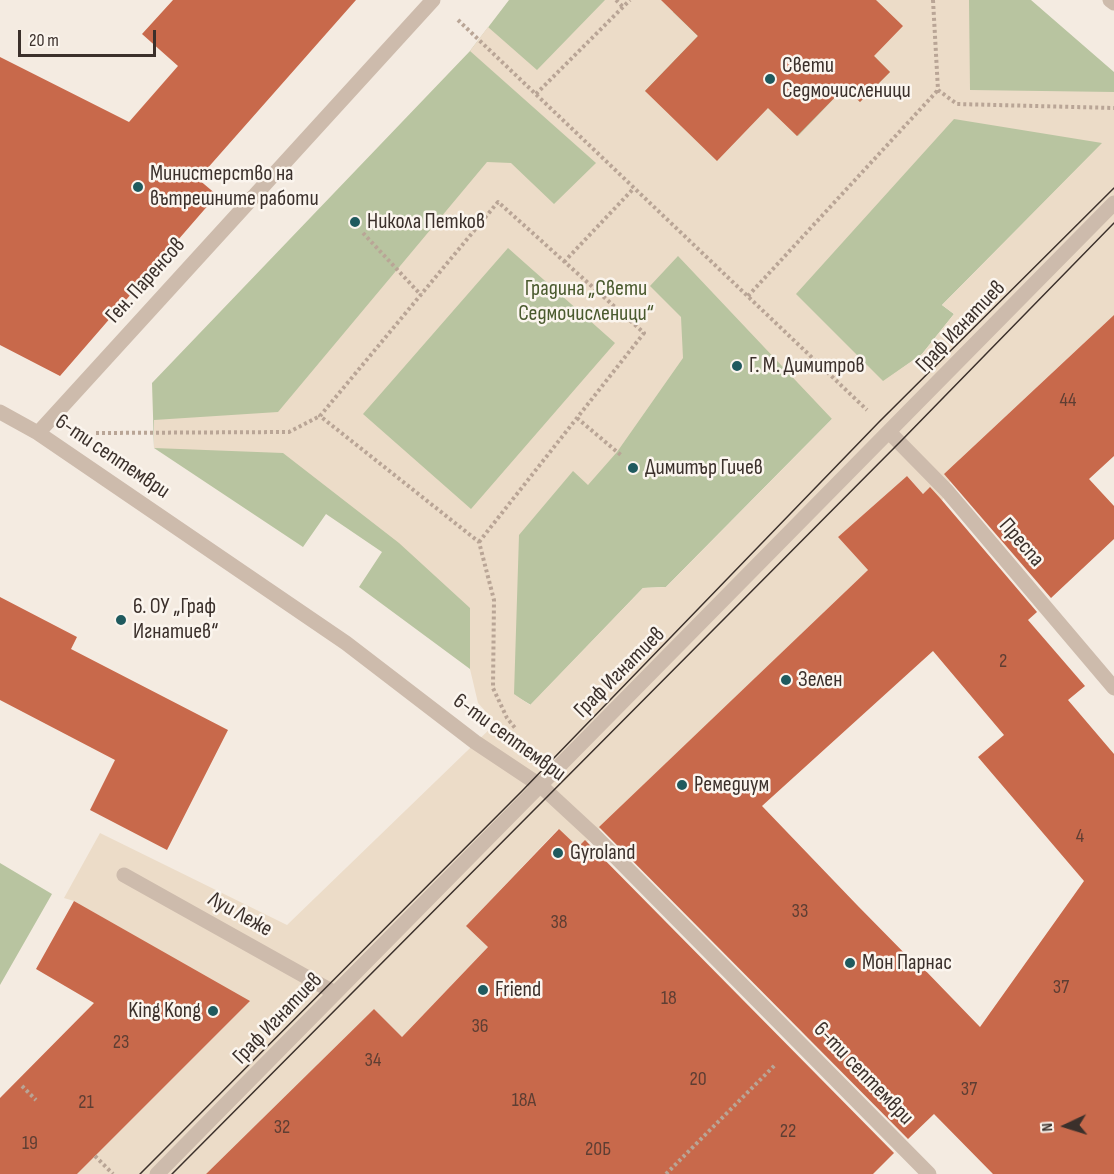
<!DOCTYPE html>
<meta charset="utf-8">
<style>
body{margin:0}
#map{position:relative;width:1114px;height:1174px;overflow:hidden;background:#f4ebe1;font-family:"Sofia Sans Condensed",sans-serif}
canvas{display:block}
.north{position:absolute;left:1036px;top:1096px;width:60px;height:60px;-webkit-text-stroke:4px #fbf5ee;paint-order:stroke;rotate:266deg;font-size:16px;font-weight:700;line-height:24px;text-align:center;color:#3b302b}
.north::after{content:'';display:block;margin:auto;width:21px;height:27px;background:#3b302b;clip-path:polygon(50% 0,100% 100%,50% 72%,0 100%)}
.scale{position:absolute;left:18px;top:30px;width:138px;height:27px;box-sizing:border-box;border:3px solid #3b302b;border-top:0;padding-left:8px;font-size:18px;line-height:21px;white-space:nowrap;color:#3b302b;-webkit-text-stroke:4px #fbf5ee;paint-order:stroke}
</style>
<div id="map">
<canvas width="1114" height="1174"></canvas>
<div class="north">N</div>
<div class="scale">20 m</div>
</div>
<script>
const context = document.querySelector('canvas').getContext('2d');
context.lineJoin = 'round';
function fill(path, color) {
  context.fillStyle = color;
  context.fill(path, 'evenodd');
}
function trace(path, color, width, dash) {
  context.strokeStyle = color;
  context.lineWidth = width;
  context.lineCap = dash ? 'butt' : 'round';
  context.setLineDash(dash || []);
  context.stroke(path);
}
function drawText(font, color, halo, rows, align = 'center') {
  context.font = font + ' "Sofia Sans Condensed",sans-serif';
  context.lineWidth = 5;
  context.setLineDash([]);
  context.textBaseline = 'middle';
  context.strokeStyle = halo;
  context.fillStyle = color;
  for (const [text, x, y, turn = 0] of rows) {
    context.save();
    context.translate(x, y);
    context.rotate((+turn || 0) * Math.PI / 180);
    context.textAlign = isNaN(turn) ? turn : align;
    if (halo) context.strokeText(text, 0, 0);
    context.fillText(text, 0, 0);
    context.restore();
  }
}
const green = new Path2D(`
 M509,0h522l83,72v37l-11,34 -161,162 12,9 -32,40 -90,65 -166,168 -23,1 -112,117 -61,-36 -111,-82 23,-35 -56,-38 -23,33 -149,-99 -2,-65 318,-332z
 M0,863l52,31 -52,91z`);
const plaza = new Path2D(`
 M605,0h79l-11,12 25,24 -53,55 123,17 30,28 47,-49 15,15 30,-30 -16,-16 2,-56h93l1,90 144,2v223l-154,144 -22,51 -31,-34 -69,61 30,33 -241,231 -47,48 -22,-20 -91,96 21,22 -86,90 -28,-28 -168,165h-129l172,-172 -175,-101 -10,-3 36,-65 187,92 209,-202 -18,-20 -8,-34v-61l-71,-65 -116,-90 -129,-5v-28l124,-8 209,-250 24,1 43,41 42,-41 -126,-112 18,-24 49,43zM954,119l148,24 -160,162 12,9 -32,40 -39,27 -87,-87zM508,248l107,95 -144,166 -108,-95zM678,256l154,163 -166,168 -23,1 -113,117 -16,-11 5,-159 54,-64 15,14 29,-33 66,-94 -2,-41 -31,-31z`);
const building = new Path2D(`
 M173,0h183l-158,179 19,16 -157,181 -60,-31v-288l129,65 49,-56 -36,-32z
 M661,0h215l27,26 -29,30 16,16 -30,30 -15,-15 -48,49 -29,-28 -51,53 -72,-70 53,-55z
 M1114,315v141l-25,23 25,27v33l-63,59 -107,-124z
 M907,476l16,18 7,-7 10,11 97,114 -9,8 57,66 -17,14 46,54v420h-121l-59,-60 -26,25 -309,-312 269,-257 -30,-33zM933,651l71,84 -26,22 106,124 -104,146 -59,-61 -2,2 -62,-63 -95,-99z
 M0,597l77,40 -6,12 157,81 -61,120 -77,-40 25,-50 -115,-60z
 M559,829l19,18 7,-7 2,2 307,311 -21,21h-667l168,-165 28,28 86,-90 -22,-21z
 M74,901l176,100 -173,173h-77v-76l94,-95 -58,-34z`);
const path = new Path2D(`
 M616,0l7,7
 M933,0l5,90 19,14 157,4
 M458,20l409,390
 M536,94l94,-94
 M363,233l58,62
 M564,262l70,-74
 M748,296l190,-206
 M577,418l45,38
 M96,433l193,-1 31,-16
 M479,542l165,-209 -146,-131 -178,214 159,126 15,58 -1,88 14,30 8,10
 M22,1086l14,14
 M95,1156l18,18
 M666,1174l110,-110`);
const minor = new Path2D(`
 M1110,0l4,3
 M0,412l38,21 308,210 129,99 66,44 53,49 335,339
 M889,432l58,59 167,197
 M38,433l395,-433
 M124,875l211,118
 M157,1174l957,-971`);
const tram = new Path2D(`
 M140,1174l382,-383 357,-369 235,-234
 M172,1174l728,-732 214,-219`);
const markers = [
 [770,79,6,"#1f5a5e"],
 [138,187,6,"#1f5a5e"],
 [355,222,6,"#1f5a5e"],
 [737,366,6,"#1f5a5e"],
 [633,468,6,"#1f5a5e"],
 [121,620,6,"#1f5a5e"],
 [786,680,6,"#1f5a5e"],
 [682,785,6,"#1f5a5e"],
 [558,853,6,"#1f5a5e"],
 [850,963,6,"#1f5a5e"],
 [483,990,6,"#1f5a5e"],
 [213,1011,6,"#1f5a5e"]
];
const numberNames = [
 ["44",1068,401],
 ["2",1003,662],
 ["4",1080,837],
 ["33",800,912],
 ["38",559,923],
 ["37",1061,988],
 ["18",669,999],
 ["36",480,1027],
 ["23",121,1043],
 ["34",373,1061],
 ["20",698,1080],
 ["37",969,1090],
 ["18А",524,1101],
 ["21",86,1103],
 ["32",282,1128],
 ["22",788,1132],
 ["19",30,1144],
 ["20Б",598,1150]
];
const poiNames = [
 ["Свети",782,66],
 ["Седмочисленици",782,91],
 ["Министерство на",150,174],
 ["вътрешните работи",150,199],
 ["Никола Петков",367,222],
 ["Г. М. Димитров",749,366],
 ["Димитър Гичев",645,468],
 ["6. ОУ „Граф",133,607],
 ["Игнатиев“",133,632],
 ["Зелен",798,680],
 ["Ремедиум",694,785],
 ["Gyroland",570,853],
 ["Мон Парнас",862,963],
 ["Friend",495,990],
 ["King Kong",201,1011,"right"]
];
const streetNames = [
 ["Ген. Паренсов",146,281,-48],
 ["Граф Игнатиев",961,327,-46],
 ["6-ти септември",112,457,34],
 ["Преспа",1021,543,49],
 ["Граф Игнатиев",620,673,-45],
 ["6-ти септември",509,738,36],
 ["Луи Леже",240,915,29],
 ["Граф Игнатиев",278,1019,-46],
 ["6-ти септември",863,1074,46]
];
const parkNames = [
 ["Градина „Свети",586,289],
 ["Седмочисленици“",586,314]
];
fill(green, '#b8c4a0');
fill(plaza, '#ecdcc8');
fill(building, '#c8694b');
trace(path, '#b9a596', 4, [3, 3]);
trace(minor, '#cdbbac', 15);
trace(tram, '#3b302b', 1.5);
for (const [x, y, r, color] of markers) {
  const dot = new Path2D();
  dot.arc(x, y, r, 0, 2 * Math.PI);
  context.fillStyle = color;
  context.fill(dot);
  trace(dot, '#fbf5ee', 2);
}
drawText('20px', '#5e3e33', null, numberNames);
drawText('22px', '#3b302b', '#fbf5ee', poiNames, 'left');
drawText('22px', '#3b302b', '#fbf5ee', streetNames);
drawText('22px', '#4a5a2e', '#fbf5ee', parkNames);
</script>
